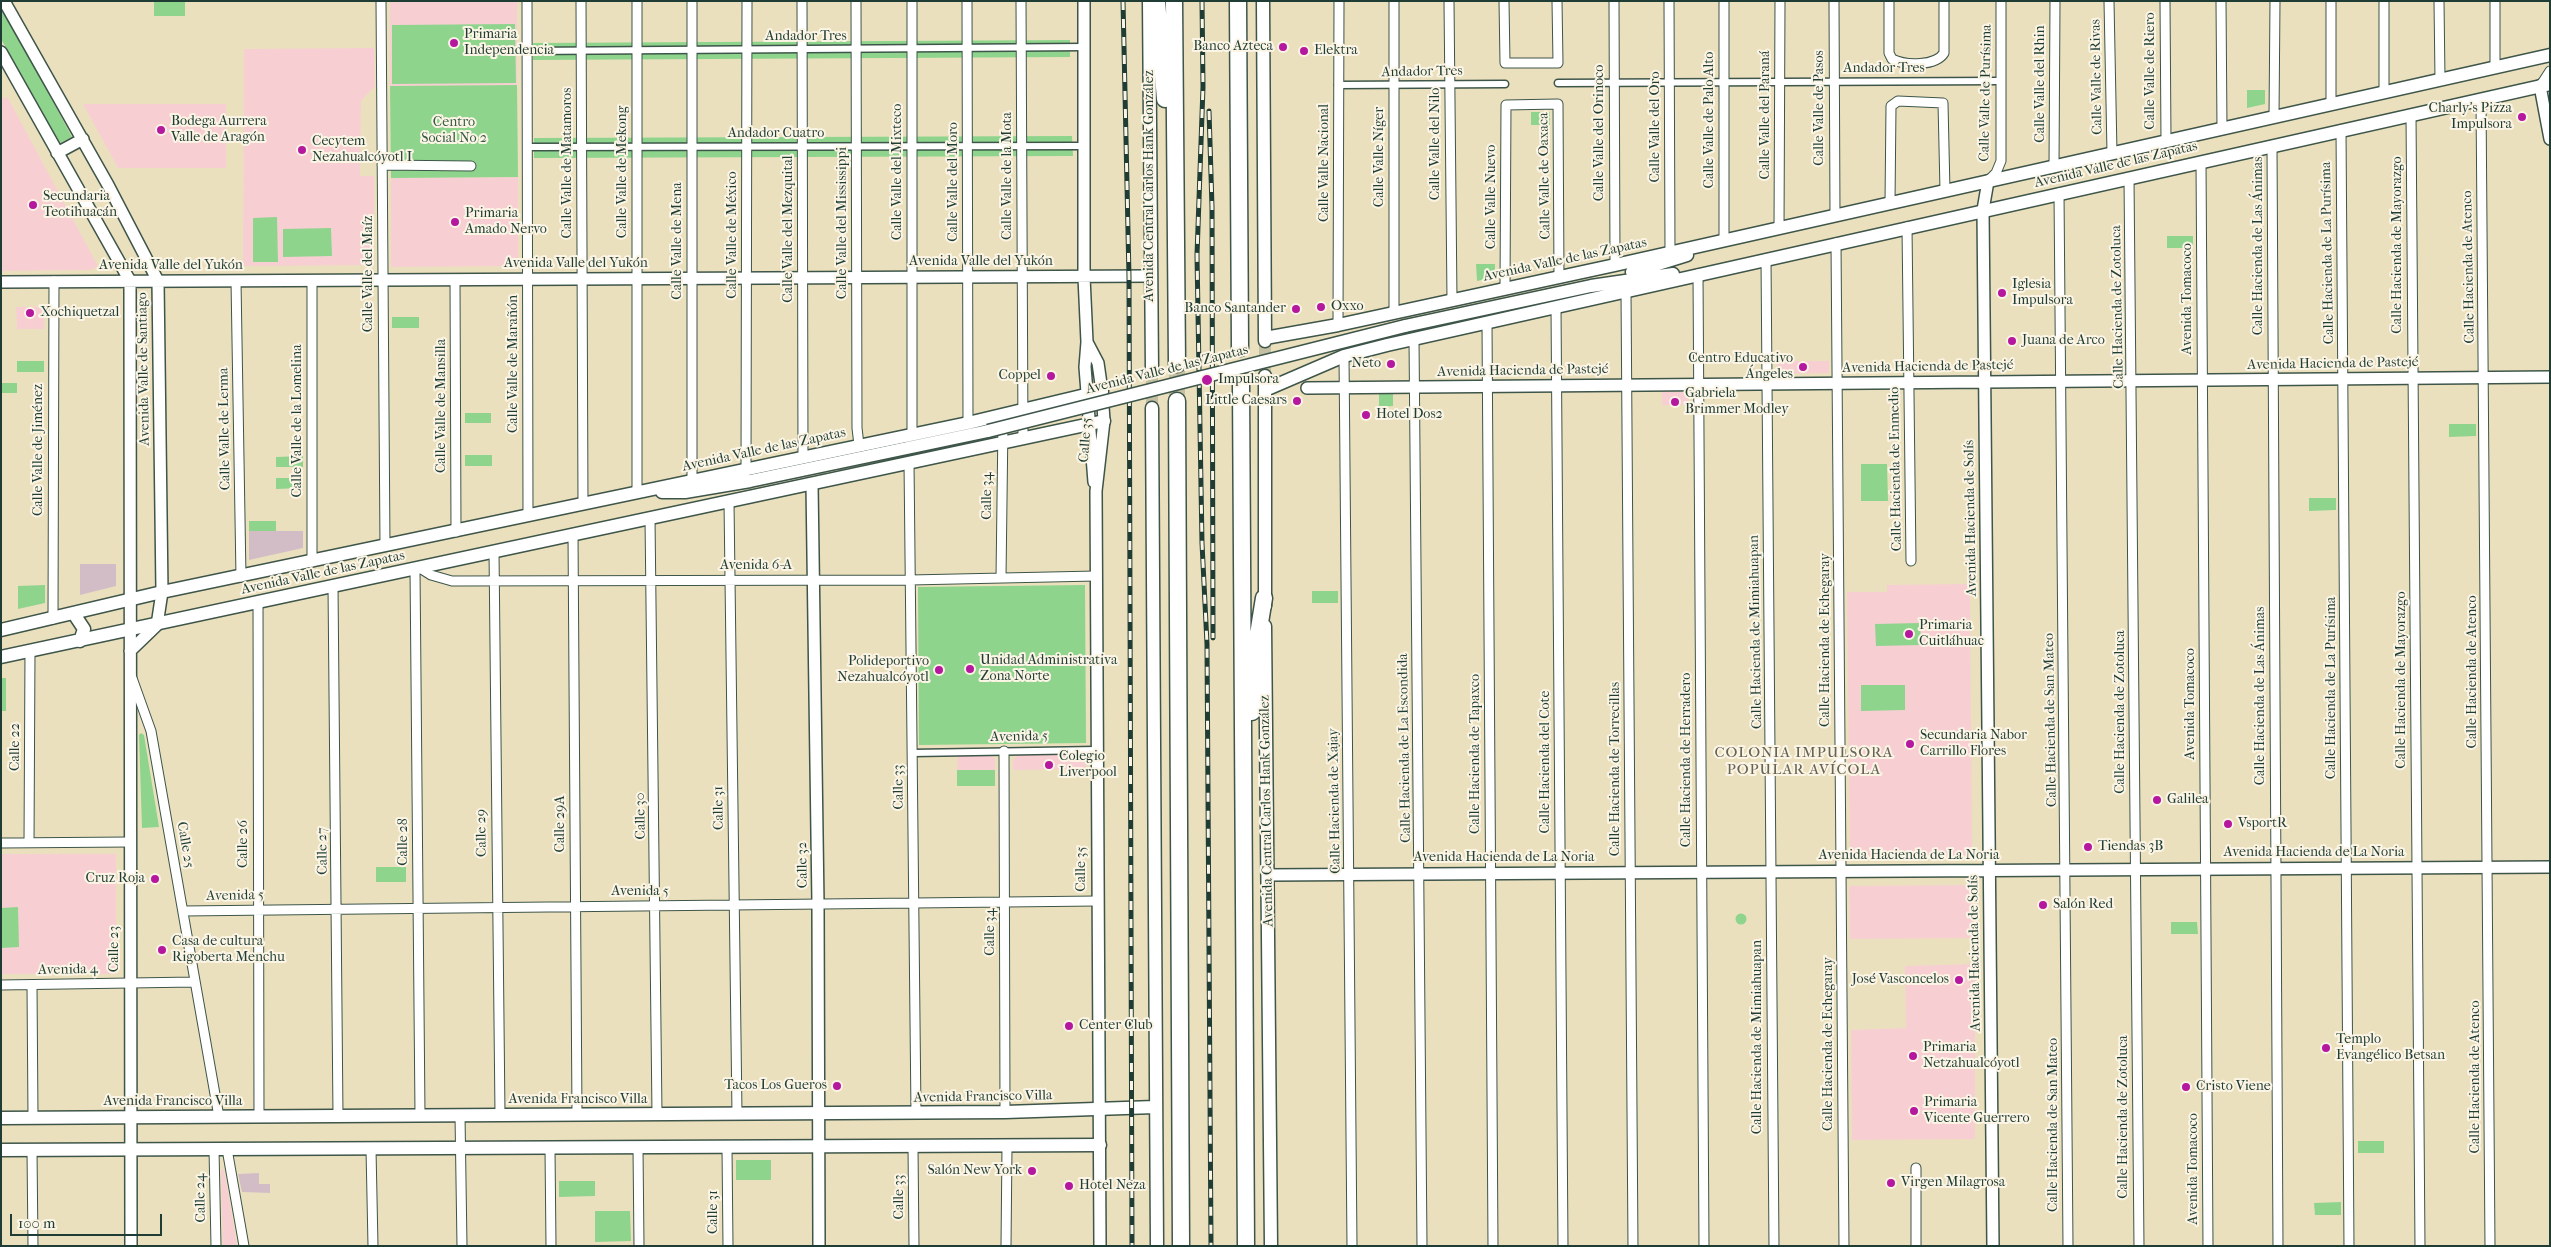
<!DOCTYPE html>
<meta charset="utf-8">
<style>
body{margin:0}
#map{position:relative;width:2551px;height:1247px;overflow:hidden;background:#ebe0bd;font-family:"IM FELL French Canon",serif}
canvas{display:block}
.frame{position:absolute;inset:0;border:2px solid #1f3d34;pointer-events:none}
.scale{position:absolute;left:10px;top:1214px;width:152px;height:22px;box-sizing:border-box;border:2px solid #1f3d34;border-top:0;padding-left:6px;font-size:15px;line-height:18px;white-space:nowrap;color:#1f3d34;-webkit-text-stroke:4px #fcf5e5;paint-order:stroke}
</style>
<div id="map">
<canvas width="2551" height="1247"></canvas>
<div class="frame"></div>
<div class="scale">100 m</div>
</div>
<script>
const context = document.querySelector('canvas').getContext('2d');
context.lineJoin = 'round';
function fill(path, color) {
  context.fillStyle = color;
  context.fill(path, 'evenodd');
}
function trace(path, color, width, dash) {
  context.strokeStyle = color;
  context.lineWidth = width;
  context.lineCap = dash ? 'butt' : 'round';
  context.setLineDash(dash || []);
  context.stroke(path);
}
function drawText(font, color, halo, rows, align = 'center') {
  context.font = font + ' "IM FELL French Canon",serif';
  context.lineWidth = 4;
  context.setLineDash([]);
  context.textBaseline = 'middle';
  context.strokeStyle = halo;
  context.fillStyle = color;
  for (const [text, x, y, turn = 0] of rows) {
    context.save();
    context.translate(x, y);
    context.rotate((+turn || 0) * Math.PI / 180);
    context.textAlign = isNaN(turn) ? turn : align;
    if (halo) context.strokeText(text, 0, 0);
    context.fillText(text, 0, 0);
    context.restore();
  }
}
const built = new Path2D(`
 M390,1h127v84l-127,1z
 M374,48l1,38 -14,15 -1,64v11h14v89l-131,1 1,-217z
 M1,97l7,1 90,168 -7,4 -90,1z
 M83,104h143v64h-108z
 M518,177v89l-127,1v-89z
 M16,307h28v22h-27z
 M1777,361h52v12l-52,1z
 M1662,392h26v13h-26z
 M1970,584l2,272 -122,2 -3,-266h40v-7z
 M1081,754l5,6v9l-73,1v-10l5,-5z
 M958,755h33l4,4v11h-38z
 M1,854h115v120h-115z
 M1973,885v53l-123,1 -1,-53z
 M1975,964v175l-123,1 -1,-110 55,-2 -1,-62z
 M224,1169l13,77h-14l-2,-76z`);
const industrial = new Path2D(`
 M249,531h54v17l-54,12z
 M80,564h36v22l-36,9z
 M259,1173v11h11v9l-28,-1 -4,-18z`);
const green = new Path2D(`
 M154,1h31v15h-31z
 M1,6l71,131 -12,6 -59,-104z
 M515,24l1,59 -124,1v-59z
 M1070,40v17l-537,3v-17z
 M517,85l1,92 -127,1 -1,-92z
 M2247,90h18v14l-18,4z
 M1531,112h19v13h-19z
 M1072,136l1,20 -539,2v-20z
 M2262,166v13l-6,2 -3,-13z
 M277,217l1,45h-25v-44z
 M331,228l1,28 -49,1v-28z
 M2167,236h26v12h-26z
 M1495,264v13l-18,4 -1,-17z
 M392,317h27v11h-27z
 M17,361h27v11h-27z
 M1,383h16v10h-16z
 M1379,394h14v12l-14,1z
 M465,413h26v10h-26z
 M2449,424h27v12l-27,1z
 M465,455h27v11h-27z
 M303,456v11h-27v-10z
 M1861,464h26l1,37h-27z
 M276,478h27v10l-27,1z
 M2309,498h27v12l-27,1z
 M249,521h27v10h-27z
 M45,585v18l-27,6v-23z
 M1085,585l1,158 -167,2 -1,-158z
 M1312,591h26v12h-26z
 M1920,623l1,22 -45,1 -1,-22z
 M1,678h5v33h-5z
 M1861,685h44v25l-44,1z
 M141,733l3,2 15,92 -17,1 -3,-93z
 M957,770h38v16h-38z
 M376,867h30v15h-30z
 M18,907l1,40 -18,1v-40z
 M1735.5 919a5.5 5.5 0 1 1 11 0a5.5 5.5 0 1 1-11 0Z
 M2171,922h26l1,12h-27z
 M2358,1141h26v12h-26z
 M736,1160h35v20h-35z
 M559,1181h36v15l-36,1z
 M2341,1202v13h-26l-1,-12z
 M595,1211h35l1,30 -36,1z`);
const secondaryTunnel = new Path2D(`
 M1265,376v-35
 M1152,408v-37`);
const motorwayTunnel = new Path2D(`
 M1177,364v37`);
const pedestrian = new Path2D(`
 M527,51l558,-4
 M1558,83l443,-2
 M1338,85l167,-1
 M527,147l558,-1
 M912,753l185,-3`);
const minor = new Path2D(`
 M381,1l4,545
 M527,1l1,515
 M581,1l2,503
 M637,1v491
 M802,1l1,456
 M856,1l1,427 2,17
 M967,1l1,422
 M1021,1l2,436
 M1394,1v312
 M1449,1l3,299
 M1504,1l1,62h53l-1,-62
 M1614,1l1,264
 M1669,1l1,251
 M1724,1v239
 M1834,1l1,215
 M1889,1v52l3,6c14,7 44,7 52,-6v-52
 M2109,1l3,152
 M2165,1l1,140
 M2221,1l1,128
 M2331,1v103
 M2439,1l1,79
 M2495,67v-66
 M2541,85l9,-14
 M2384,93v-92
 M2481,99l9,1147
 M2411,115l9,1131
 M2274,117l1,-116
 M2341,130l8,1116
 M2272,146l6,1100
 M2201,162l7,1084
 M382,165l89,1
 M2054,166l1,-165
 M2129,178l10,1068
 M1988,181l8,-8 5,-12v-160
 M2059,193l9,1053
 M1890,203l1,-97 7,-5 45,2 2,88
 M1907,227l4,334
 M1779,228l1,-227
 M1836,243l8,1003
 M1766,259l8,987
 M1698,274l6,972
 M312,280v282
 M455,280l1,252
 M236,281l5,296
 M1505,289l1,-184 52,-1 1,173
 M1626,292l7,954
 M1556,307l7,939
 M1487,323l6,923
 M1338,325l1,-324
 M1414,339l8,907
 M1344,356l8,890
 M912,433v-432
 M909,462l7,651
 M746,469l1,-468
 M692,480v-479
 M729,502l8,612
 M650,518l7,596
 M573,534l4,581
 M494,551l6,564
 M420,568l11,7 21,6 458,-1 186,-4
 M415,569l5,546
 M1001,578l2,-155
 M333,586l5,530
 M258,602l1,515
 M53,619l1,-338
 M132,678l19,53 68,386
 M1004,751l1,361
 M1,843l129,-1
 M29,843l1,-192
 M183,911l914,-10
 M1,985l194,-3
 M32,985l1,133
 M460,1115l2,131
 M913,1147l1,99
 M638,1148l1,98
 M727,1148l1,98
 M214,1149l2,97
 M227,1149l17,97
 M371,1149l2,97
 M550,1149l1,97
 M32,1150l1,96
 M1916,1168v78
 M1006,1246l1,-99`);
const tertiary = new Path2D(`
 M4,1l104,184 50,96 4,311 -5,33 -27,26
 M1084,1v276l3,65 -2,25 9,115
 M1,52l129,229 1,965
 M2548,81l-8,5 10,53
 M57,153l26,-14
 M1988,181l-5,29 10,1036
 M1,282l1150,-6
 M1087,342l11,21 4,28 2,30 -8,70 4,755
 M1307,388l1243,-11
 M812,484l6,420 1,342
 M1268,875l1282,-8`);
const secondary = new Path2D(`
 M1149,1l3,370
 M1263,1l2,340
 M1632,272l55,-17
 M1405,326l186,-40 82,-12
 M1265,338l73,-13 277,-60 935,-210
 M1265,390l79,-34 43,-11 1163,-261
 M1152,408l5,838
 M662,492h23l65,-11 238,-50
 M1265,606v-230
 M74,614l10,15 -4,12
 M1265,626l6,620
 M1,630l161,-38 806,-169 134,-32
 M1,657l1103,-236
 M1,1118l1004,-6 150,-5
 M1,1150l1099,-5`);
const motorway = new Path2D(`
 M1157,1l8,98
 M1174,1l3,363
 M1238,1l2,347
 M1241,383l5,863
 M1177,401l4,845
 M1252,712l4,-65 8,-49`);
const rail = new Path2D(`
 M1123,1l6,276 3,969
 M1202,1l1,86 -6,168 5,288 5,101 4,602
 M1209,111l3,96 1,431`);
const secondaryBridge = new Path2D(`
 M988,431l417,-105`);
const markers = [
 [454,43,5,"#b5179e"],
 [1283,47,5,"#b5179e"],
 [1304,51,5,"#b5179e"],
 [2522,117,5,"#b5179e"],
 [161,130,5,"#b5179e"],
 [302,150,5,"#b5179e"],
 [33,205,5,"#b5179e"],
 [455,222,5,"#b5179e"],
 [2002,293,5,"#b5179e"],
 [1321,307,5,"#b5179e"],
 [1296,309,5,"#b5179e"],
 [30,313,5,"#b5179e"],
 [2012,341,5,"#b5179e"],
 [1391,364,5,"#b5179e"],
 [1803,367,5,"#b5179e"],
 [1051,376,5,"#b5179e"],
 [1207,380,6,"#b5179e"],
 [1297,401,5,"#b5179e"],
 [1675,402,5,"#b5179e"],
 [1366,415,5,"#b5179e"],
 [1909,634,5,"#b5179e"],
 [970,669,5,"#b5179e"],
 [939,670,5,"#b5179e"],
 [1910,744,5,"#b5179e"],
 [1049,765,5,"#b5179e"],
 [2157,800,5,"#b5179e"],
 [2228,824,5,"#b5179e"],
 [2088,847,5,"#b5179e"],
 [155,879,5,"#b5179e"],
 [2043,905,5,"#b5179e"],
 [162,950,5,"#b5179e"],
 [1959,980,5,"#b5179e"],
 [1069,1026,5,"#b5179e"],
 [2326,1048,5,"#b5179e"],
 [1913,1056,5,"#b5179e"],
 [837,1086,5,"#b5179e"],
 [2186,1087,5,"#b5179e"],
 [1914,1111,5,"#b5179e"],
 [1032,1171,5,"#b5179e"],
 [1891,1183,5,"#b5179e"],
 [1069,1186,5,"#b5179e"]
];
const poiNames = [
 ["Primaria",464,35],
 ["Independencia",464,51],
 ["Banco Azteca",1273,47,"right"],
 ["Elektra",1314,51],
 ["Charly's Pizza",2512,109,"right"],
 ["Impulsora",2512,125,"right"],
 ["Bodega Aurrera",171,122],
 ["Valle de Aragón",171,138],
 ["Cecytem",312,142],
 ["Nezahualcóyotl I",312,158],
 ["Secundaria",43,197],
 ["Teotihuacán",43,213],
 ["Primaria",465,214],
 ["Amado Nervo",465,230],
 ["Iglesia",2012,285],
 ["Impulsora",2012,301],
 ["Oxxo",1331,307],
 ["Banco Santander",1286,309,"right"],
 ["Xochiquetzal",40,313],
 ["Juana de Arco",2022,341],
 ["Centro Educativo",1793,359,"right"],
 ["Ángeles",1793,375,"right"],
 ["Neto",1381,364,"right"],
 ["Coppel",1041,376,"right"],
 ["Impulsora",1218,380],
 ["Gabriela",1685,394],
 ["Brimmer Modley",1685,410],
 ["Little Caesars",1287,401,"right"],
 ["Hotel Dos2",1376,415],
 ["Primaria",1919,626],
 ["Cuitláhuac",1919,642],
 ["Unidad Administrativa",980,661],
 ["Zona Norte",980,677],
 ["Polideportivo",929,662,"right"],
 ["Nezahualcóyotl",929,678,"right"],
 ["Secundaria Nabor",1920,736],
 ["Carrillo Flores",1920,752],
 ["Colegio",1059,757],
 ["Liverpool",1059,773],
 ["Galilea",2167,800],
 ["VsportR",2238,824],
 ["Tiendas 3B",2098,847],
 ["Cruz Roja",145,879,"right"],
 ["Salón Red",2053,905],
 ["Casa de cultura",172,942],
 ["Rigoberta Menchu",172,958],
 ["José Vasconcelos",1949,980,"right"],
 ["Center Club",1079,1026],
 ["Templo",2336,1040],
 ["Evangélico Betsan",2336,1056],
 ["Primaria",1923,1048],
 ["Netzahualcóyotl",1923,1064],
 ["Tacos Los Gueros",827,1086,"right"],
 ["Cristo Viene",2196,1087],
 ["Primaria",1924,1103],
 ["Vicente Guerrero",1924,1119],
 ["Salón New York",1022,1171,"right"],
 ["Virgen Milagrosa",1901,1183],
 ["Hotel Neza",1079,1186]
];
const streetNames = [
 ["Andador Tres",806,37],
 ["Andador Tres",1884,69],
 ["Calle Valle de Riero",2151,71,-90],
 ["Andador Tres",1422,72,-1],
 ["Calle Valle de Rivas",2097,77,-91],
 ["Calle Valle del Rhin",2041,84,-90],
 ["Calle Valle de Purísima",1986,93,-89],
 ["Calle Valle de Pasos",1820,108,-90],
 ["Calle Valle del Paraná",1766,115,-90],
 ["Calle Valle de Palo Alto",1710,120,-90],
 ["Calle Valle del Oro",1656,127,-90],
 ["Calle Valle del Orinoco",1600,133,-90],
 ["Andador Cuatro",776,134],
 ["Calle Valle del Nilo",1436,144,-90],
 ["Calle Valle Níger",1380,157,-90],
 ["Calle Valle de Matamoros",568,163,-90],
 ["Calle Valle Nacional",1325,163,-90],
 ["Avenida Valle de las Zapatas",2116,165,-13],
 ["Calle Valle de Mekong",623,172,-90],
 ["Calle Valle del Mixteco",898,172,-90],
 ["Calle Valle de la Mota",1008,176,-90],
 ["Calle Valle de Oaxaca",1545,176,-91],
 ["Calle Valle del Moro",954,182,-90],
 ["Avenida Central Carlos Hank González",1150,186,-90],
 ["Calle Valle Nuevo",1492,197,-90],
 ["Calle Valle del Mississippi",843,223,-90],
 ["Calle Valle del Mezquital",789,229,-90],
 ["Calle Valle de México",733,235,-90],
 ["Calle Valle de Mena",678,241,-90],
 ["Calle Hacienda de Mayorazgo",2398,245,-90],
 ["Calle Hacienda de Las Ánimas",2259,246,-90],
 ["Calle Hacienda de La Purísima",2328,253,-91],
 ["Avenida Valle de las Zapatas",1565,260,-12],
 ["Avenida Valle del Yukón",981,262],
 ["Avenida Valle del Yukón",576,264],
 ["Avenida Valle del Yukón",171,266],
 ["Calle Hacienda de Atenco",2469,267,-91],
 ["Calle Valle del Maíz",369,274,-90],
 ["Avenida Tomacoco",2188,299,-90],
 ["Calle Hacienda de Zotoluca",2118,307,-91],
 ["Calle Valle de Marañón",514,364,-90],
 ["Avenida Hacienda de Pastejé",2333,364,-1],
 ["Avenida Hacienda de Pastejé",1928,367,-1],
 ["Avenida Valle de Santiago",144,369,-91],
 ["Avenida Valle de las Zapatas",1167,370,-14],
 ["Avenida Hacienda de Pastejé",1523,371,-1],
 ["Calle Valle de Mansilla",442,406,-90],
 ["Calle Valle de la Lomelina",298,421,-90],
 ["Calle Valle de Lerma",225,429,-91],
 ["Calle 35",1086,440,-86],
 ["Calle Valle de Jiménez",39,450,-90],
 ["Avenida Valle de las Zapatas",764,450,-12],
 ["Calle Hacienda de Enmedio",1896,469,-91],
 ["Calle 34",988,496,-90],
 ["Avenida Hacienda de Solís",1971,518,-91],
 ["Avenida 6-A",756,566],
 ["Avenida Valle de las Zapatas",323,573,-12],
 ["Calle Hacienda de Mimiahuapan",1756,632,-91],
 ["Calle Hacienda de Echegaray",1826,640,-90],
 ["Calle Hacienda de Atenco",2473,672,-90],
 ["Calle Hacienda de Mayorazgo",2402,680,-90],
 ["Calle Hacienda de La Purísima",2332,688,-90],
 ["Calle Hacienda de Las Ánimas",2261,696,-90],
 ["Avenida Tomacoco",2191,704,-90],
 ["Calle Hacienda de Zotoluca",2121,712,-90],
 ["Calle Hacienda de San Mateo",2051,720,-91],
 ["Avenida 5",1019,737,-1],
 ["Calle 22",16,747,-90],
 ["Calle Hacienda de La Escondida",1405,748,-91],
 ["Calle Hacienda de Tapaxco",1476,754,-90],
 ["Calle Hacienda de Herradero",1687,760,-90],
 ["Calle Hacienda del Cote",1546,762,-90],
 ["Calle Hacienda de Torrecillas",1616,769,-90],
 ["Calle 33",899,787,-91],
 ["Calle Hacienda de Xajay",1335,801,-91],
 ["Calle 31",719,808,-91],
 ["Avenida Central Carlos Hank González",1267,811,-91],
 ["Calle 30",641,816,-91],
 ["Calle 29A",561,824,-90],
 ["Calle 29",482,833,-91],
 ["Calle 28",404,842,-90],
 ["Calle 26",244,844,-90],
 ["Calle 25",185,845,80],
 ["Calle 27",323,851,-91],
 ["Avenida Hacienda de La Noria",2314,853],
 ["Avenida Hacienda de La Noria",1909,856],
 ["Avenida Hacienda de La Noria",1504,858],
 ["Calle 32",803,865,-91],
 ["Calle 35",1082,869,-90],
 ["Avenida 5",640,892],
 ["Avenida 5",235,896,-1],
 ["Calle 34",991,932,-90],
 ["Calle 23",115,949,-90],
 ["Avenida Hacienda de Solís",1975,953,-91],
 ["Avenida 4",68,970,-1],
 ["Calle Hacienda de Mimiahuapan",1758,1037,-90],
 ["Calle Hacienda de Echegaray",1829,1044,-90],
 ["Calle Hacienda de Atenco",2476,1077,-90],
 ["Avenida Francisco Villa",983,1097,-1],
 ["Avenida Francisco Villa",578,1100],
 ["Avenida Francisco Villa",173,1102],
 ["Calle Hacienda de Zotoluca",2124,1117,-90],
 ["Calle Hacienda de San Mateo",2054,1125,-90],
 ["Avenida Tomacoco",2194,1169,-90],
 ["Calle 33",900,1197,-90],
 ["Calle 24",201,1198,-91],
 ["Calle 31",714,1212,-90]
];
const parkNames = [
 ["Centro",454,123],
 ["Social No 2",454,139]
];
const neighbourhoodNames = [
 ["COLONIA IMPULSORA",1804,753],
 ["POPULAR AVÍCOLA",1804,770]
];
fill(built, '#f7cfd3');
fill(industrial, '#d2bdc7');
fill(green, '#8ed48d');
trace(secondaryTunnel, '#c2bfa2', 12, [12, 6]);
trace(motorwayTunnel, '#c2bfa2', 16, [16, 8]);
trace(pedestrian, '#3e5549', 9);
trace(minor, '#3e5549', 11);
trace(tertiary, '#3e5549', 14);
trace(secondary, '#3e5549', 15);
trace(motorway, '#3e5549', 19);
trace(pedestrian, '#fff', 6);
trace(minor, '#fff', 9);
trace(tertiary, '#fff', 11);
trace(secondary, '#fff', 12);
trace(motorway, '#fff', 16);
trace(rail, '#1f3d34', 5);
trace(rail, '#fcf5e5', 3, [9]);
trace(secondaryBridge, '#3e5549', 15, []);
trace(secondaryBridge, '#fff', 12);
for (const [x, y, r, color] of markers) {
  const dot = new Path2D();
  dot.arc(x, y, r, 0, 2 * Math.PI);
  context.fillStyle = color;
  context.fill(dot);
  trace(dot, '#fcf5e5', 2);
}
drawText('14px', '#1f3d34', '#fcf5e5', poiNames, 'left');
drawText('14px', '#1f3d34', '#fcf5e5', streetNames);
drawText('14px', '#355b46', '#fcf5e5', parkNames);
context.letterSpacing = '1px';
drawText('15px', '#646455', '#fcf5e5', neighbourhoodNames);
context.letterSpacing = '0px';
</script>
